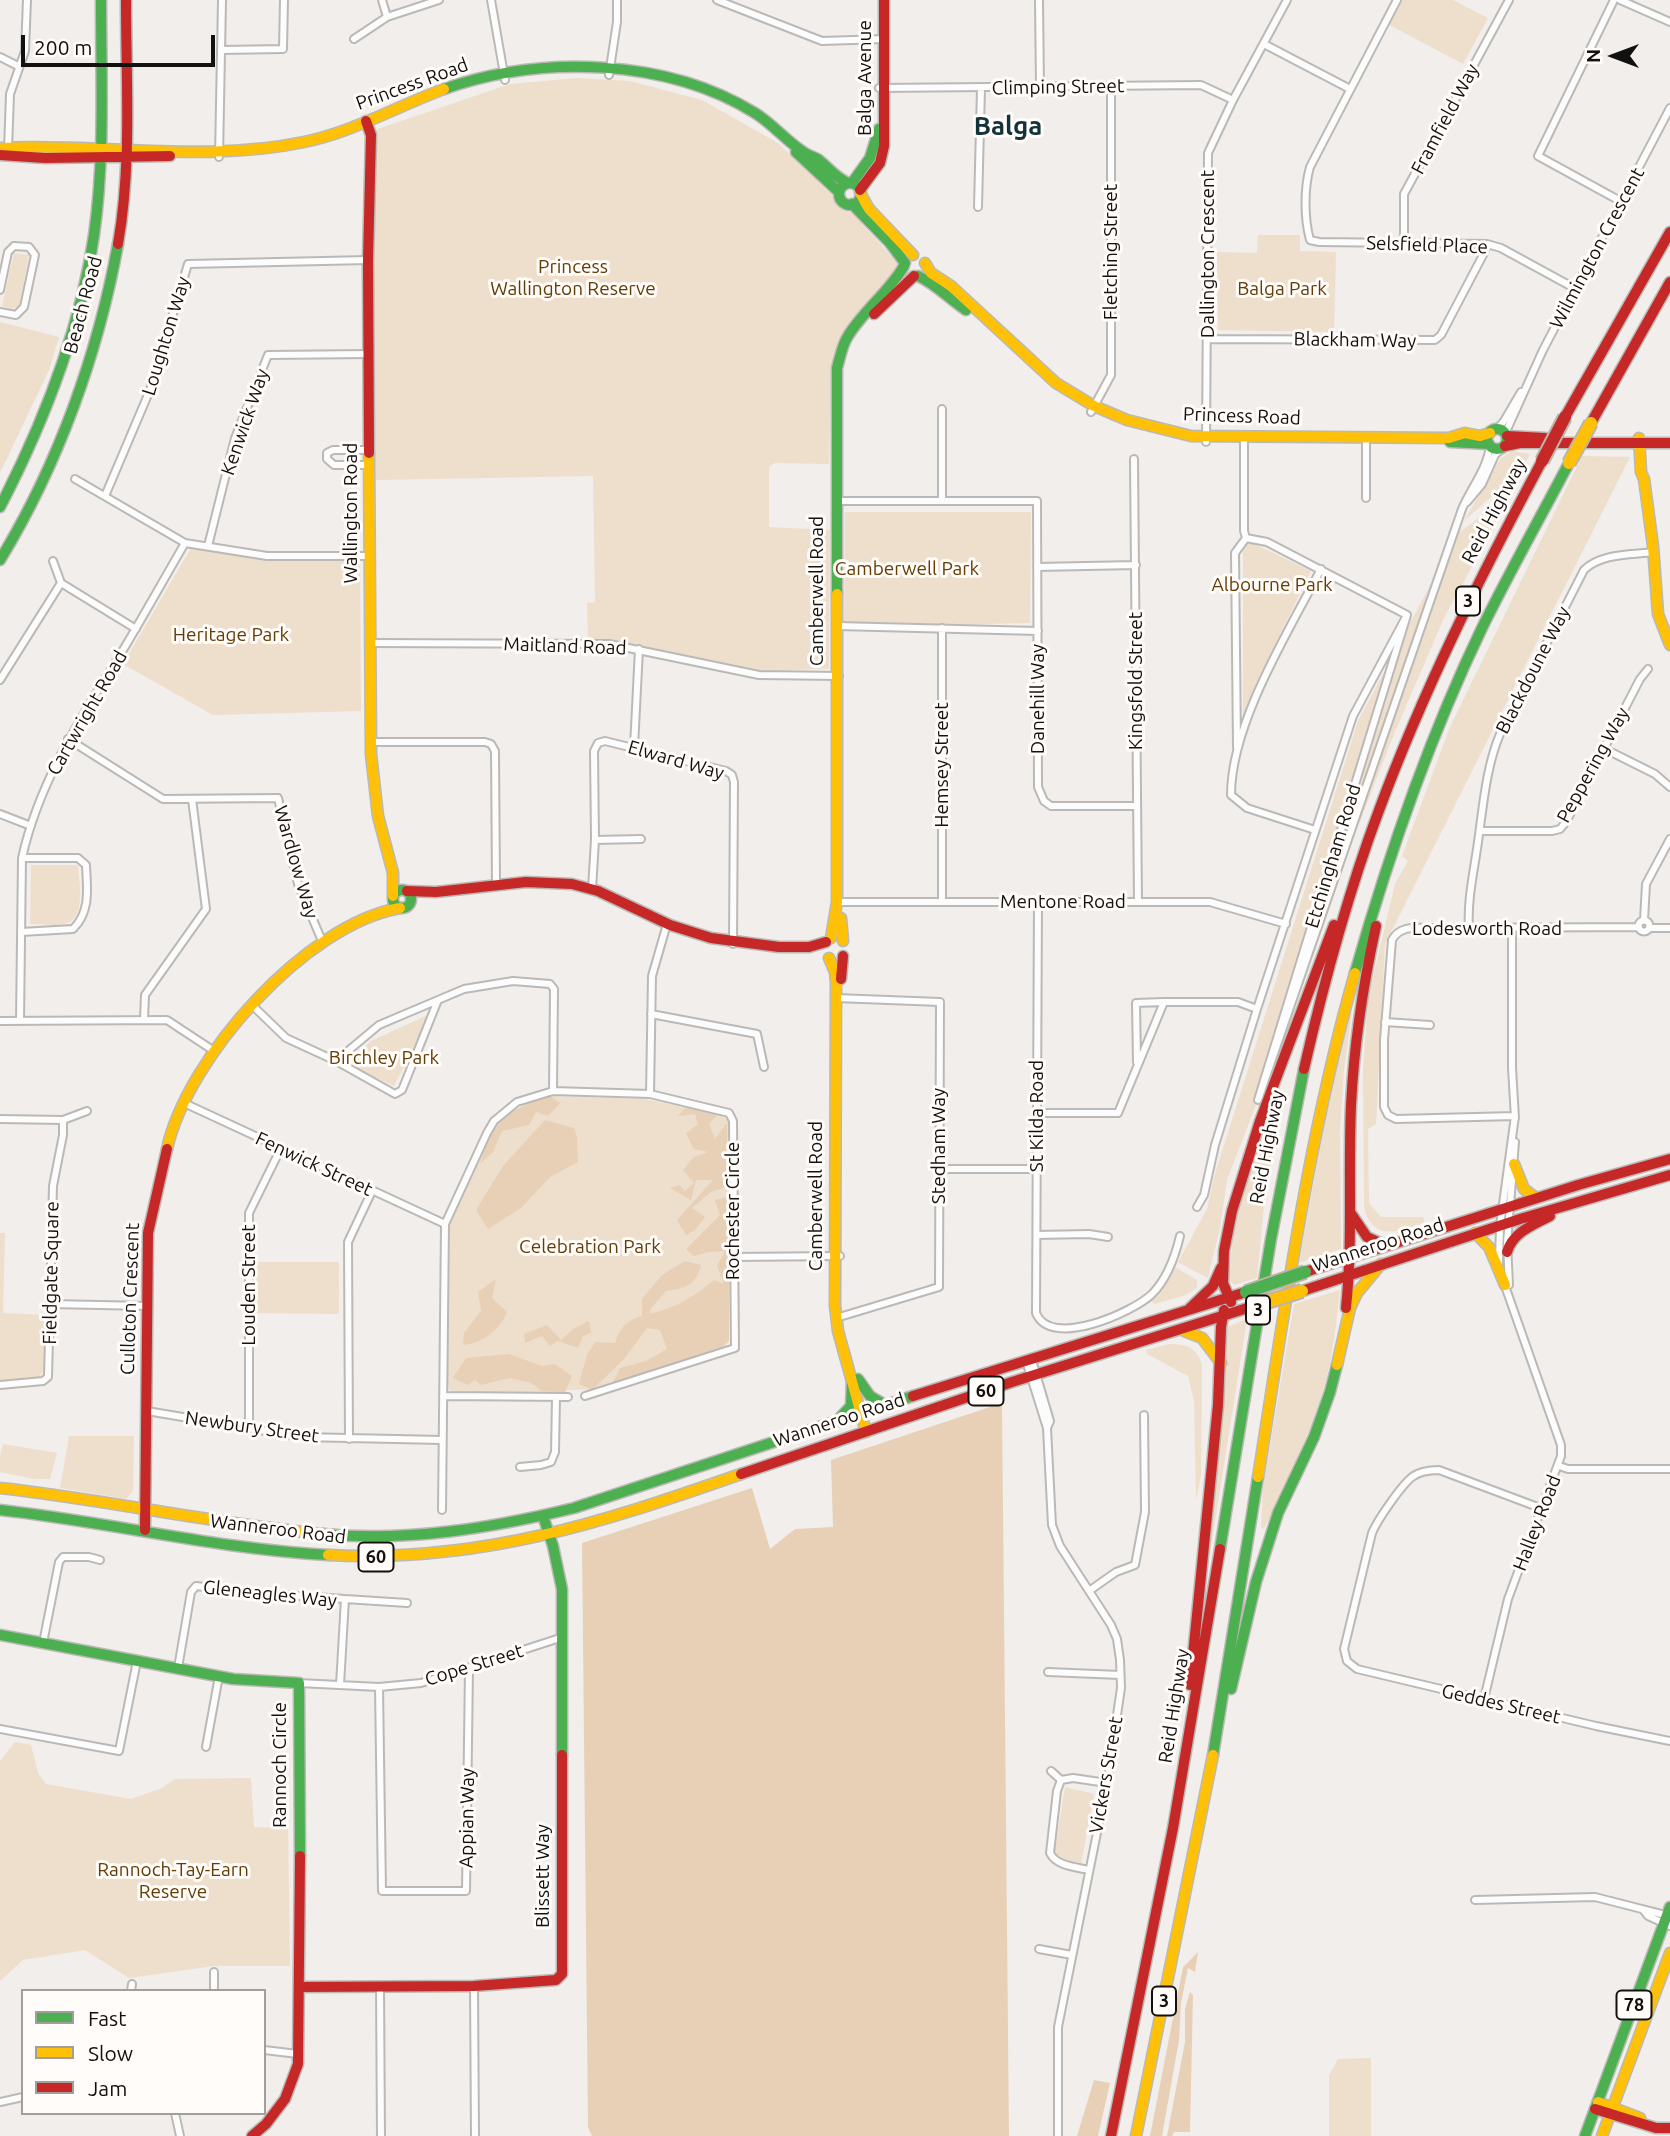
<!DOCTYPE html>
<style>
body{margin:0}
#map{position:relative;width:1670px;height:2136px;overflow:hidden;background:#f1eeeb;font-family:Ubuntu,sans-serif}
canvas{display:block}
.legend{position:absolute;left:21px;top:1989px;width:245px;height:126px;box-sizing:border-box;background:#fffcf9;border:2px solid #a19e9b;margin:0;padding:9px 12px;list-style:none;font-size:21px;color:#13110f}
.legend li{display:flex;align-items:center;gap:14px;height:35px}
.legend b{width:35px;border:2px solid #a19e9b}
.north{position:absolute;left:1579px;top:21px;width:70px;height:70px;-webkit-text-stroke:5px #fffcf9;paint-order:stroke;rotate:270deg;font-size:19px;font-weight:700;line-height:28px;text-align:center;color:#13110f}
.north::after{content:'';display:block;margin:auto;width:24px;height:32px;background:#13110f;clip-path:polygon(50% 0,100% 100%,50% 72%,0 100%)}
.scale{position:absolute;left:21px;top:35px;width:194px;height:32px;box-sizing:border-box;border:4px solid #13110f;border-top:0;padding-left:9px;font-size:21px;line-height:24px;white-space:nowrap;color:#13110f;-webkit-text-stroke:5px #fffcf9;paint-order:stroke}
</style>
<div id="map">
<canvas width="1670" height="2136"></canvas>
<ul class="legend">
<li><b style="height:9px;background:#4caf50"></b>Fast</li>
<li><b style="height:9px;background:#ffc107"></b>Slow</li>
<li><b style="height:9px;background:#c62828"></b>Jam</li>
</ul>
<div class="north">N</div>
<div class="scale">200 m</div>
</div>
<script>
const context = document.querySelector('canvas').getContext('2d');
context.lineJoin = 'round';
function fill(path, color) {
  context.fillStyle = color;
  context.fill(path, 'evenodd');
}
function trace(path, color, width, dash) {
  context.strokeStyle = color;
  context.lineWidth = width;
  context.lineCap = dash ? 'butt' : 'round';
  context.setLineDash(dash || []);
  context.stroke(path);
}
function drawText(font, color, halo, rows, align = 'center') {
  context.font = font + ' Ubuntu,sans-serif';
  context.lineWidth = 6;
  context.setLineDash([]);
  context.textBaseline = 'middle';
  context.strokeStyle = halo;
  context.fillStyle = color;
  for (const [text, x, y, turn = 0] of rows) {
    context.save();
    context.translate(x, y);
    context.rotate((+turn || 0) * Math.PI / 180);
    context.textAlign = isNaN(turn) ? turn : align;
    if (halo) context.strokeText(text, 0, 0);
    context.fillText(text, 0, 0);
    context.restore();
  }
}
const green = new Path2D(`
 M1401,0h52l35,18 -25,46 -75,-40z
 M578,78l52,3 72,19 76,43 55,53 5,11 14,6 52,57 -58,62 -15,39 -2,93 -54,-1 -6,4v60l61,3 -1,139 -70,2 -144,-29h-27l-1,-39 8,-1 -2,-126 -217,4 -4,-349 138,-47z
 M1258,235h42v16l36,1 -2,80 -116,-2 -1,-78 40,1z
 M14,253l15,2 -10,51 -8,3 -9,-3z
 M0,322l59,15 -10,33 -49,103z
 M1512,451l18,3 -7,14 -59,53 36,-62z
 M1582,456l48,1 -245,487 -9,180 -8,5 1,74 12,14h42l2,5c-25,9 -51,21 -61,-14l-1,-138 5,-72 27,-114 13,-23 -6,-5 48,-129z
 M1520,478l-76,140 -50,116 -52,134 -45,131 -70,181 -7,48 -12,50 -30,-16 29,-53 7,-32 144,-456 100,-188 17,-12z
 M845,512h186l-1,111 -186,4z
 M1250,542l61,29 -55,112 -13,34v-171z
 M191,548l67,11 102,1 1,151 -148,4 -90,-51z
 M31,865h47c1,17 9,55 -14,59 -11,2 -23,0 -34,0z
 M432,1013l-38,73 -48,-22 25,-23z
 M1350,1013h2l-8,57 -4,61 1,118 -42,14 24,-133z
 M1279,1088l5,4 -3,25 -15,69 -9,92 -22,7 -6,-4 5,-58 19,-65z
 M549,1096l96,3 76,16 6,4 2,6v217l-6,7 -124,40 -30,1 -14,4 -100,-1 -5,-3 -3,-5 2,-160 47,-99z
 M0,1233h5l-2,80 42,2 -1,55 -6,8 -38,3z
 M256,1262h83v52l-84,-1z
 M1175,1267l22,13v8l-11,7 -31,9 -5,-3 14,-15z
 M1340,1290c-4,33 -7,68 -17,100 -14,48 -38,94 -59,139l-3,-1 2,-41 31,-183z
 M1247,1319l-39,247 19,-239z
 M1170,1344c17,0 27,4 32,21l-1,110 -5,25 -2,-99 -6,-25 -41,-22 -1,-4z
 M69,1436h65l-1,55 -7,8 -66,-11z
 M3,1444l54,9 -7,26h-16l-34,-7v-16z
 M15,1742l16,3 7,28 8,11 85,15 31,-11 13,-9 76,-1 3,49 34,1 2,138h-76l-85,12 -44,-28 -62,10 -23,21v-220z
 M1065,1787l29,7 -13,70 -27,-8z
 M1371,2058v78h-42v-60l9,-17z`);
const forest = new Path2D(`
 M549,1095l11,8 -12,13 -12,-4 -7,13 -27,6 -9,21 -13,12c13,-45 27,-53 69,-69z
 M686,1107l31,8 -8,9 6,15 12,-16v64l-16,5 -19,16 13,9 -10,13 -9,5 -9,-15 36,-40h-17l-5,20 -21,-12 9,-3 6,6 9,-8 -11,-13 11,-13 14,-5 -14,-3 -8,-16 12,-9 -3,-10 -17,2z
 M545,1120l29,8 3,9 1,25 -28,15 -29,31 -33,21 -12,-19 27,-44z
 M727,1197l3,19 -1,124 -10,10 -56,17 -39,16 -11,-1 7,-14 26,-7 21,-12 -7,-19 -13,-2 -23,31 -32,31 -13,-6 8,-29 8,-13 20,1c4,-14 12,-23 27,-27v-17l20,-24 23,-14 16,4c-5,20 -16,24 -35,26l-15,17 -1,6c25,-6 44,-17 64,-34l10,4 -7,-18 8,-15 -16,1 -15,4 -8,-7 34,-34 -5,-15z
 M496,1279l-4,19 15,14c-7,18 -24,31 -44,33l1,-12 17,-22 -3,-19z
 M589,1321l2,12 -8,3 -5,12 -20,-7 -8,5 -8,-10 -17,7 -1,-9 23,-9 14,15 12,-11z
 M509,1354l33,12 13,-2 17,12 -7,16 -23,-1 -11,-8 -21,-5 -29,7 -6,-5 -7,5 -15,-7 13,-20z
 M1002,1403l7,733h-417l-4,-9 -6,-584 170,-55 18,61 25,-20 38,-2 -2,-67z
 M1198,1952l-3,20 -7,-4 -7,35 -2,37 -17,96h-12l33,-169z
 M1190,1992l3,3 -3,137h-16l-2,4h-5l18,-94v-33z
 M1094,2080l16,3 -12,53h-21z`);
const street = new Path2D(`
 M382,0l5,17
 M491,0l14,80
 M717,0l105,41 62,-2
 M1039,0l1,88
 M1397,0l-87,167c-6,21 -6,51 0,73l9,2 168,2 14,4 75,41
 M1614,0l-76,156 84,46
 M1620,0l50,22
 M354,39l33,-22 52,-17
 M1264,44l86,45
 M221,50l62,-1 1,-49
 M0,57l18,9
 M609,75l8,-53v-22
 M879,88l322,-3 32,15
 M8,150l2,-56 15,-43 2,-51
 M219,157l3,-157
 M978,207l3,-119
 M1404,243v-49l105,-194
 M0,290l8,-38 6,-6 15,1 6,8 -11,52 -8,8 -16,-3
 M1207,339l228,1 6,-5 42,-80 4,-11
 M1091,412l20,-37v-289
 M1496,430l8,-9 17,-29
 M1505,434l38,-84 127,-242
 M1206,442l2,-289 25,-53 54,-100
 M1244,442v89l2,7 21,4 140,73
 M370,450h-37l-6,3v6l7,6h36
 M1134,459l4,443
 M75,479l110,64 82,13h103
 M105,496l45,-106 38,-126 180,-4
 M1366,498v-60
 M942,500v-91
 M837,501h200l1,286 6,14 7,5h86
 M1467,502l15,-18 13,-29 6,-6
 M208,546l27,-108 33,-83 101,-1
 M53,561l8,22
 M1037,567l99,-2
 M837,626l201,5
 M942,628v274
 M370,643l239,1 150,31 80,1
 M0,680l61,-97 75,46
 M68,739l95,60 115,-1 20,86 24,57
 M371,742h114l6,2 4,7 1,133
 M634,747l5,-98
 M1237,747l-2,-194 11,-15
 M1605,749l50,25 15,13
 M0,814l31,12
 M1315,830l-68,-22 -16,-13c0,-71 57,-163 90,-226
 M1480,831h72l8,-2 6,-7 74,-143 8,-10
 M595,840l46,-1
 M592,889l3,-49 -1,-89 4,-8 7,-2 121,30 6,4 2,7 -1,162
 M837,902h373l76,22
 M1038,902l-2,411c14,36 96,0 116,-19 15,-15 23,-37 28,-58
 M1644,920l2,-36 24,-45
 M1638.5 926a5.5 5.5 0 1 1 11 0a5.5 5.5 0 1 1-11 0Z
 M1649,928h21
 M1469,929c-2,-29 5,-58 9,-87 5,-35 8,-75 22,-108l84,-164c17,-17 47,-15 70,-18
 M1512,929v139l3,50
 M21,932l52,-3c18,-18 14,-40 13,-64l-8,-7h-56
 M836,998l104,4 -1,285 -103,31
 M252,1005l34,33 50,23 43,-36 85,-36 49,-8 37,3 4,5 -1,102
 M651,1014l106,20 7,33
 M144,1019l1,-24 61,-86 -14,-110
 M0,1021l167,-1 47,31
 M20,1021l2,-163c17,-77 60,-142 101,-208 21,-35 41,-71 62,-107
 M1385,1022l45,3
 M336,1061l59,33 7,-4 36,-90
 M1137,1062l-1,-59 28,-1
 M650,1094l2,-118 15,-52
 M184,1103l261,121
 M1037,1113h81l46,-111h74l19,7
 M1515,1116l-119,3 -8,-4 -4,-8v-67l8,-100c8,-15 24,-12 40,-12l207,-1
 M0,1119l63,1v15l-10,51 -5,191 -5,4 -43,4
 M63,1120l24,-9
 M939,1169h97
 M1197,1207l7,-12 11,-50 42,-136 96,-293 54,-101 -149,485 204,-591c9,-21 25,-40 28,-63
 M1037,1235l52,-1 19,3
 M734,1257l106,-1
 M1499,1262l1,-36 15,-110
 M1509,1285l-2,-42 8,-101
 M50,1304l98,2
 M1032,1360l18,61 -3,7
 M1026,1361l21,67 5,97 8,21 51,79 6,14 3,21 1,28 -14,95 -49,244v109
 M443,1396l125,1
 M147,1411l154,26 141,3
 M249,1429v-216l32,-65
 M349,1439l-1,-197 24,-51
 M1559,1466l9,3h102
 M520,1467l21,-2 10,-3 4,-10 1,-54
 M1543,1509l-104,-39c-10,0 -19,1 -27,7 -11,9 -34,42 -40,56l-28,116 3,12 10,8 239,57 74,15
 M442,1510l3,-286 42,-91 7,-12 23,-19 36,-11 97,3 79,19 4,8 2,227 -150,48
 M1089,1591l27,-19 19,-7 10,-53 -1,-97
 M345,1599l62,4
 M43,1643l16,-81 4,-5h26l11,3
 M178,1668l13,-76 5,-6 58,7 91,6 -5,86
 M1048,1672l72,3
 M299,1683l80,4 42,-4 142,-46
 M379,1687l3,204h84l3,-223
 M1484,1699l24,-100 53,-143v-11l-57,-162
 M0,1729l119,22 18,-90
 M206,1747l13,-71
 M1051,1771l10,9
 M1089,1870c-13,-3 -33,-4 -39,-17l7,-62 4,-11 12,-2 34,5
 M1475,1900l120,-3 74,19
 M1644,1911l4,5 22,10
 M1039,1949l33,6
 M214,1972v19
 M380,1986l1,150
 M474,1986l1,150
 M131,1991l1,-7
 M264,2050l34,4
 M0,2102l23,-5
 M175,2113l5,23`);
const fast = new Path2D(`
 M444,89c97,-34 222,-31 311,24 18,11 32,29 50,40 4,3 10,4 14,7 11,9 16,17 29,23
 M796,152l43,40
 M852,183l18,-25 9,-29
 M839 194a11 11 0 1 1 22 0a11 11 0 1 1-22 0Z
 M852,204l38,39 15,20
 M918,276c18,8 31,23 48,34
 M1487 439a10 10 0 1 1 20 0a10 10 0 1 1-20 0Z
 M1450,442l39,2
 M0,507c44,-85 80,-176 94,-272 11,-77 7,-157 7,-235
 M0,560c58,-95 98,-206 118,-316
 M837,594v-226c3,-10 5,-23 11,-32 16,-26 41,-44 56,-70
 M393 899a9 9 0 1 1 18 0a9 9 0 1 1-18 0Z
 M1355,973c33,-116 74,-235 127,-345 27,-55 58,-110 87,-165
 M858,1379l12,17 17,10
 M838,1420l13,-14 1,-26
 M0,1510c109,12 218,39 328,45
 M543,1516l10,30 9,43v166
 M323,1534c85,8 169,-6 251,-26l339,-112
 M1220,1549l51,-310 33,-170
 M0,1635l233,44 66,4 1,173
 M1231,1689l25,-107 22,-69 36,-76 16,-45 7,-27
 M1213,1755l45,-278
 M1585,2136l85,-229`);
const slow = new Path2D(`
 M0,148c101,-5 204,15 304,-6 49,-10 94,-36 140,-53
 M860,193l9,16 44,46
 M925,263l6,10 20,13 105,97 38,23 33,14 64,16 258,2 16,-5 15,3 10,-3
 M1639,438l2,34 3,7 9,67 5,68 12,31
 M369,453l2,301 7,62 15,57v23
 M841,918l2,23
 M831,938l6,-36v-308
 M829,958l6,14 1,10 -1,324 3,25 28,101
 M167,1149c20,-91 139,-225 233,-241
 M1514,1164l10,25 12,9
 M1475,1233l14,14 16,38
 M1184,1331l18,7 19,25
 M1337,1365l13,-57 7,-15 24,-29
 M1258,1477c27,-169 50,-339 97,-504
 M0,1488c108,12 215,36 323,46
 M328,1555c151,8 273,-32 413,-81
 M1598,2102l42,16
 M1136,2136l77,-381
 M1602,2136l68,-183`);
const jam = new Path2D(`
 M366,121l5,14 -3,125 1,193
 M0,155l45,3 125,-2
 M860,190l20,-27 4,-17v-146
 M118,244c14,-80 8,-163 8,-244
 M874,314l40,-38
 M1565,417l105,-185
 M1591,423l79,-141
 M1507,436l38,2
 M1505,446l15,-3h150
 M407,891l29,1 90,-10 46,2 26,7 72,34 41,13 68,9h30l17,-5
 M841,979l2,-23
 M1304,1069c20,-87 43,-173 74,-256 45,-122 103,-238 164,-352
 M1350,1212l17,25 20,9
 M1507,1252c6,-20 26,-27 43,-36
 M1305,1272l273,-87 92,-26
 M1302,1291l218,-72 150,-44
 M1231,1302l-8,-19 1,-32 8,-40 28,-90 74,-196
 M1190,1308l23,-22 8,-18
 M1346,1308c7,-67 2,-135 5,-203 3,-60 12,-120 25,-179
 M913,1396l333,-104
 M741,1474l271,-92 245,-77
 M145,1530l3,-297 19,-84
 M1190,1685l28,-280 3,-78 3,-17
 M300,1987l174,-1 82,-6 6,-6v-219
 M1595,2109l61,19h14
 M252,2136l14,-12 19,-25 13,-35 2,-208
 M1111,2136l62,-308 47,-279`);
const fastBridge = new Path2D(`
 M1246,1292l59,-20`);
const slowBridge = new Path2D(`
 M1569,463l22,-40
 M1257,1305l45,-14`);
const jamBridge = new Path2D(`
 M1542,461l23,-44`);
const shields = [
 [1468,601,24],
 [1258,1310,24],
 [986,1391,35],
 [376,1557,35],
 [1164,2001,24],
 [1634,2005,35]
];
const shieldNames = [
 ["3",1468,601],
 ["3",1258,1310],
 ["60",986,1391],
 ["60",376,1557],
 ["3",1164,2001],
 ["78",1634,2005]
];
const streetNames = [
 ["Balga Avenue",865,78,-90],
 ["Princess Road",412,84,-20],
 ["Climping Street",1058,87,-1],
 ["Framfield Way",1445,119,-62],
 ["Selsfield Place",1427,245,2],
 ["Wilmington Crescent",1597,248,-62],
 ["Fletching Street",1111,252,-90],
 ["Dallington Crescent",1208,254,-90],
 ["Beach Road",83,305,-75],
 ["Loughton Way",166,336,-73],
 ["Blackham Way",1355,340,1],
 ["Princess Road",1242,416,2],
 ["Kenwick Way",245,422,-71],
 ["Reid Highway",1494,511,-62],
 ["Wallington Road",351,513,-90],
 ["Camberwell Road",817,591,-90],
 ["Maitland Road",565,646,2],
 ["Blackdoune Way",1533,670,-63],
 ["Kingsfold Street",1136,681,-90],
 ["Danehill Way",1038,699,-90],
 ["Cartwright Road",87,713,-60],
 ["Elward Way",676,760,16],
 ["Hemsey Street",942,765,-90],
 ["Peppering Way",1593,765,-61],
 ["Etchingham Road",1333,856,-73],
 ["Wardlow Way",296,862,74],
 ["Mentone Road",1063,902],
 ["Lodesworth Road",1487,929],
 ["St Kilda Road",1037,1116,-90],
 ["Stedham Way",939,1146,-90],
 ["Reid Highway",1267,1147,-79],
 ["Fenwick Street",314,1164,25],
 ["Camberwell Road",816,1196,-90],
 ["Rochester Circle",733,1211,-90],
 ["Wanneroo Road",1378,1245,-18],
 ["Fieldgate Square",51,1273,-89],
 ["Louden Street",249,1285,-90],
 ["Culloton Crescent",130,1299,-88],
 ["Wanneroo Road",839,1420,-18],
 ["Newbury Street",252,1427,8],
 ["Halley Road",1537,1523,-69],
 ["Wanneroo Road",278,1529,7],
 ["Gleneagles Way",270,1594,6],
 ["Cope Street",474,1665,-17],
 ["Geddes Street",1501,1704,13],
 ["Reid Highway",1174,1706,-81],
 ["Rannoch Circle",280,1765,-90],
 ["Vickers Street",1106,1775,-80],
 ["Appian Way",467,1818,-89],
 ["Blissett Way",543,1876,-90]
];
const parkNames = [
 ["Princess",573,267],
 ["Wallington Reserve",573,289],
 ["Balga Park",1282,289],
 ["Camberwell Park",907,569],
 ["Albourne Park",1272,585],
 ["Heritage Park",231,635],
 ["Birchley Park",384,1058],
 ["Celebration Park",590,1247],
 ["Rannoch-Tay-Earn",173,1870],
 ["Reserve",173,1892]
];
const districtNames = [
 ["Balga",1008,126]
];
fill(green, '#eedecc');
fill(forest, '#e8d0b7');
trace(street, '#bbb9b6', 10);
trace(fast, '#bbb9b6', 13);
trace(slow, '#bbb9b6', 13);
trace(jam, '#bbb9b6', 13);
trace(street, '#fdfcfc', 6);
trace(fast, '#4caf50', 10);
trace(slow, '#ffc107', 10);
trace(jam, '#c62828', 10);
trace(fastBridge, '#bcb3aa', 16, []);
trace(slowBridge, '#bcb3aa', 16, []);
trace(jamBridge, '#bcb3aa', 16, []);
trace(fastBridge, '#4caf50', 12);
trace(slowBridge, '#ffc107', 12);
trace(jamBridge, '#c62828', 12);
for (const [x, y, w] of shields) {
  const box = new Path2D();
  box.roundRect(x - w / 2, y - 14.5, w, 29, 5);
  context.fillStyle = '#fffcf9';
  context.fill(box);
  trace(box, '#13110f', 2);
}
drawText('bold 18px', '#13110f', null, shieldNames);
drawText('19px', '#13110f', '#fffcf9', streetNames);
drawText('19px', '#643c05', '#fffcf9', parkNames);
drawText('bold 26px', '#13333b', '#fffcf9', districtNames);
</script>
